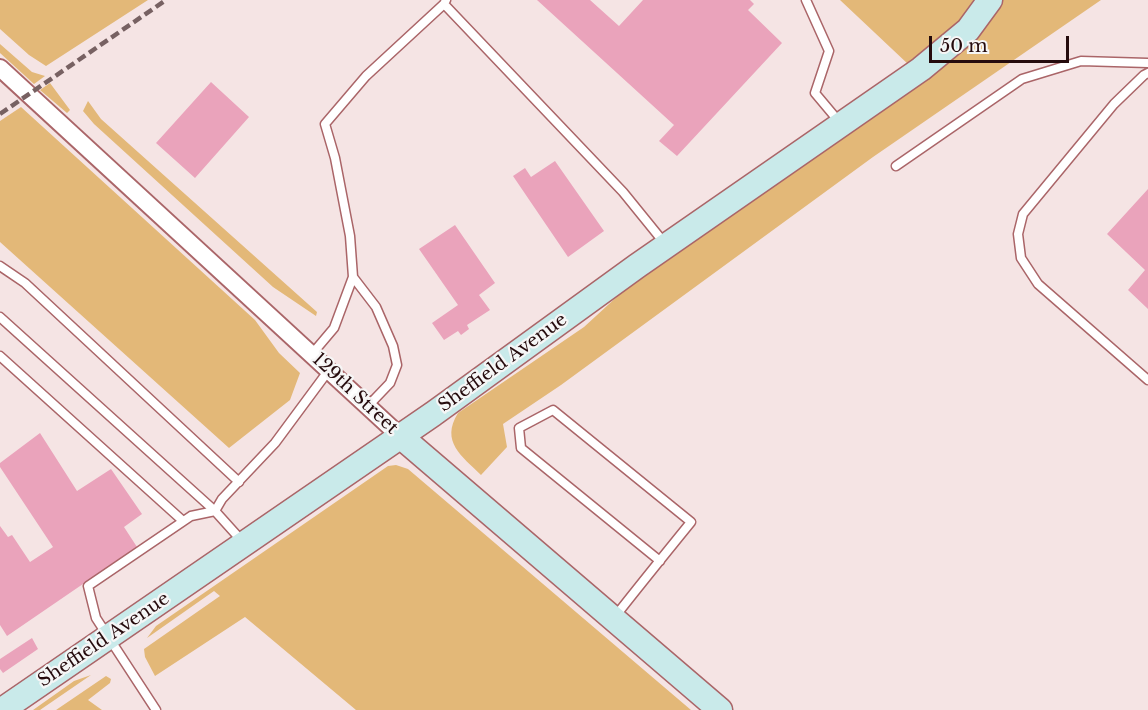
<!DOCTYPE html>
<style>
body{margin:0}
#map{position:relative;width:1148px;height:710px;overflow:hidden;background:#f5e4e4;font-family:"Libre Baskerville",serif}
canvas{display:block}
.scale{position:absolute;left:929px;top:36px;width:140px;height:27px;box-sizing:border-box;border:3px solid #250b0d;border-top:0;padding-left:8px;font-size:18px;line-height:21px;white-space:nowrap;color:#250b0d;-webkit-text-stroke:4px #f6f6f6;paint-order:stroke}
</style>
<div id="map">
<canvas width="1148" height="710"></canvas>
<div class="scale">50 m</div>
</div>
<script>
const context = document.querySelector('canvas').getContext('2d');
context.lineJoin = 'round';
function fill(path, color) {
  context.fillStyle = color;
  context.fill(path, 'evenodd');
}
function trace(path, color, width, dash) {
  context.strokeStyle = color;
  context.lineWidth = width;
  context.lineCap = dash ? 'butt' : 'round';
  context.setLineDash(dash || []);
  context.stroke(path);
}
function drawText(font, color, halo, rows, align = 'center') {
  context.font = font + ' "Libre Baskerville",serif';
  context.lineWidth = 4.5;
  context.setLineDash([]);
  context.textBaseline = 'middle';
  context.strokeStyle = halo;
  context.fillStyle = color;
  for (const [text, x, y, turn = 0] of rows) {
    context.save();
    context.translate(x, y);
    context.rotate((+turn || 0) * Math.PI / 180);
    context.textAlign = isNaN(turn) ? turn : align;
    if (halo) context.strokeText(text, 0, 0);
    context.fillText(text, 0, 0);
    context.restore();
  }
}
const green = new Path2D(`
 M0,0h148l-102,66 -17,-11 -29,-26z
 M840,0h261l-228,157 -312,228 -58,39 4,23 -26,28c-19,-19 -41,-33 -23,-62l126,-86 49,-45 293,-201z
 M0,44l32,28 13,4 -11,8 -34,-31z
 M50,83l20,27 -3,3 -27,-23z
 M88,101l13,18 216,193 -1,4 -43,-29 -179,-163 -11,-13z
 M21,107l234,213 24,33 21,20 -10,27 -61,48 -229,-206v-121z
 M396,465l12,4 283,241h-335l-111,-93 -90,59 -10,-19 -1,-8 76,-53 -6,-5 -67,47 9,-12 232,-160z
 M91,675l-51,35h-7l41,-29z
 M106,676l5,3 -1,4 -22,17 14,10h-46z`);
const building = new Path2D(`
 M537,0h53l29,26 24,-26h107l4,4 -6,6 34,33 -105,113 -18,-15 15,-16z
 M211,82l38,35 -54,61 -39,-35z
 M555,161l49,70 -36,26 -55,-81 12,-8 6,9z
 M1148,189v120l-20,-19 17,-20 -38,-36z
 M455,225l40,58 -16,12 11,15 -23,15 2,4 -8,6 -3,-4 -14,9 -12,-17 26,-18 -39,-56z
 M40,433l37,58 34,-22 31,45 -18,13 13,20 -130,89 -7,-11v-99l8,11 4,-2 18,27 23,-15 -53,-80v-4z
 M32,638l6,11 -35,24 -3,-4v-10z`);
const lane = new Path2D(`
 M806,0l23,51 -14,42 26,31
 M444,4l179,188 43,53
 M1148,73l-4,2 -30,29 -91,110 -5,20 3,24 17,26 110,96
 M896,166l126,-87 59,-18 67,2
 M0,266l25,17 214,199
 M353,277l23,30 17,39 4,19 -7,18 -22,23
 M0,317l215,194 7,-12 53,-56 54,-73
 M312,354l22,-26 19,-51 -3,-41 -15,-78 -10,-34 41,-48 78,-72 2,-4
 M0,356l183,165
 M614,618c25,-32 51,-64 77,-96l-138,-112 -34,18 2,20 139,113
 M156,710l-60,-92 -8,-32 103,-70 24,-5 27,30`);
const street = new Path2D(`
 M0,68l400,368`);
const secondary = new Path2D(`
 M400,436l320,274
 M2,710l431,-296 204,-148 284,-197 47,-39 22,-30`);
const rail = new Path2D(`
 M0,114l166,-114`);
const streetNames = [
 ["Sheffield Avenue",503,363,-36],
 ["129th Street",355,394,43],
 ["Sheffield Avenue",104,640,-34]
];
fill(green, '#e3b878');
fill(building, '#eaa3bb');
trace(lane, '#aa6568', 11);
trace(street, '#aa6568', 20);
trace(secondary, '#aa6568', 27);
trace(lane, '#fff', 8);
trace(street, '#fff', 16);
trace(secondary, '#c9eaea', 24);
trace(rail, '#776162', 4.5, [9, 4.5]);
drawText('18px', '#250b0d', '#f6f6f6', streetNames);
</script>
